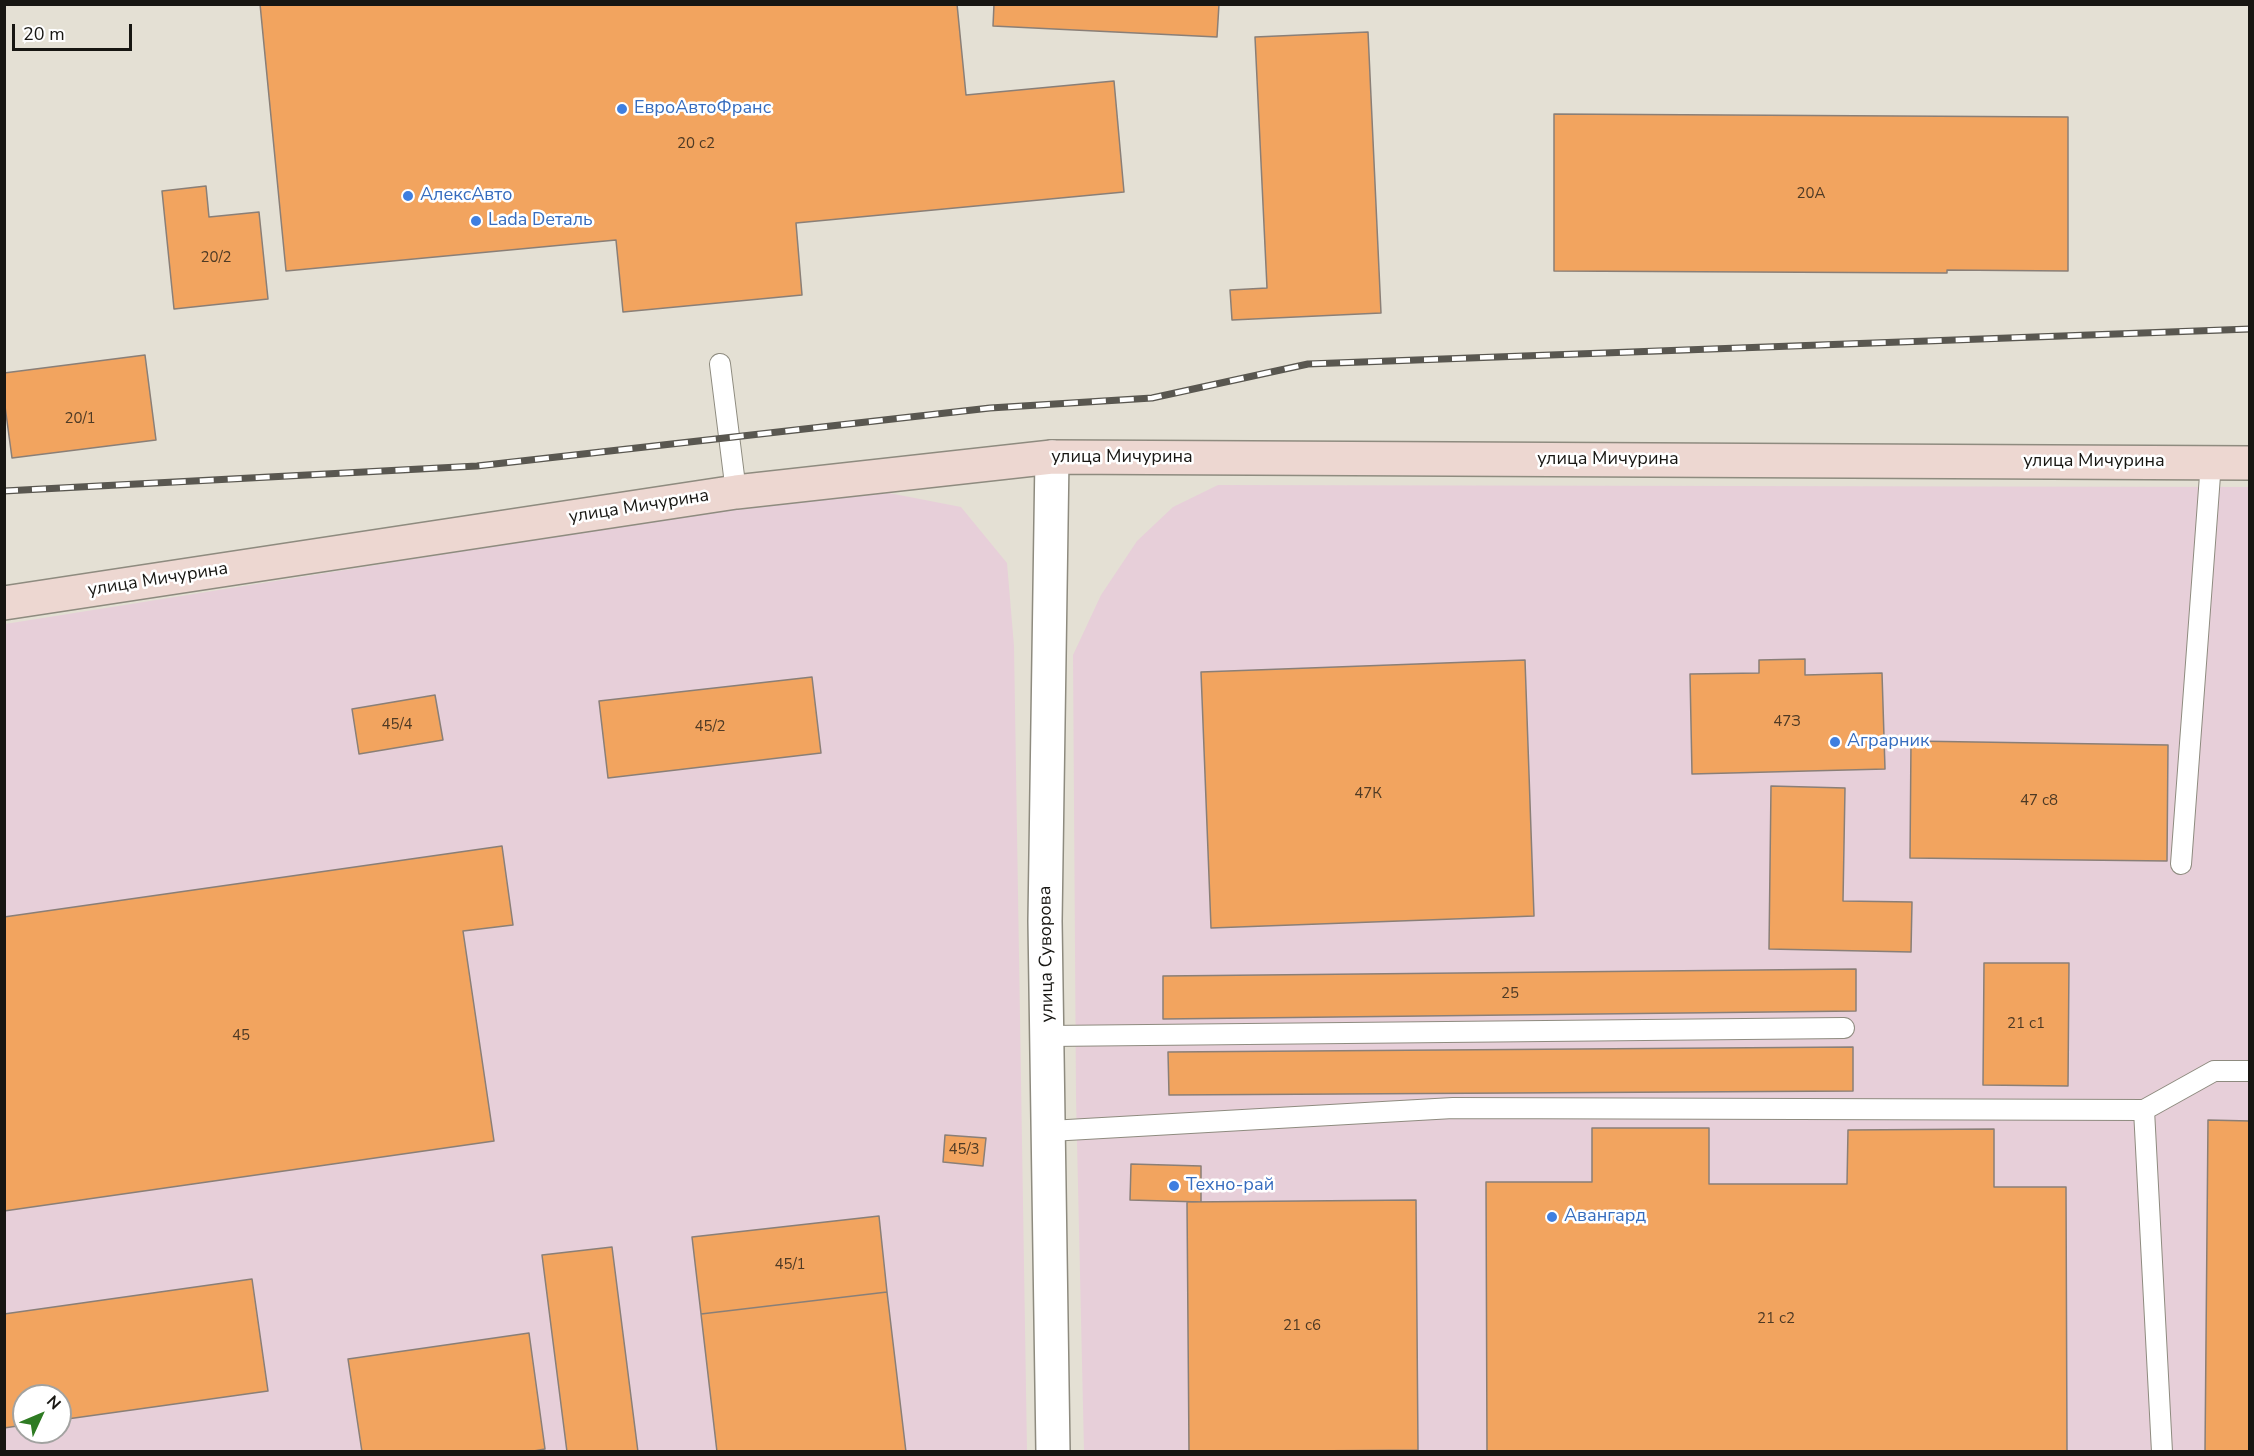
<!DOCTYPE html>
<meta charset="utf-8">
<style>
body{margin:0}
#map{position:relative;width:2254px;height:1456px;overflow:hidden;background:#e4e0d4;font-family:"Nunito Sans",sans-serif}
canvas{display:block}
.frame{position:absolute;inset:0;border:6px solid #171612;pointer-events:none}
.north{position:absolute;left:12px;top:1384px;width:60px;height:60px;box-sizing:border-box;background:#fff;border:2px solid #a2a2a0;border-radius:50%;rotate:46deg;font-size:16px;font-weight:700;line-height:24px;text-align:center;color:#171612}
.north::after{content:'';display:block;margin:auto;width:21px;height:27px;background:#2e7b23;clip-path:polygon(50% 0,100% 100%,50% 72%,0 100%)}
.scale{position:absolute;left:12px;top:24px;width:120px;height:27px;box-sizing:border-box;border:3px solid #171612;border-top:0;padding-left:8px;font-size:18px;line-height:21px;white-space:nowrap;color:#171612;-webkit-text-stroke:4px #fff;paint-order:stroke}
</style>
<div id="map">
<canvas width="2254" height="1456"></canvas>
<div class="frame"></div>
<div class="north">N</div>
<div class="scale">20 m</div>
</div>
<script>
const context = document.querySelector('canvas').getContext('2d');
context.lineJoin = 'round';
function fill(path, color) {
  context.fillStyle = color;
  context.fill(path, 'evenodd');
}
function trace(path, color, width, dash) {
  context.strokeStyle = color;
  context.lineWidth = width;
  context.lineCap = dash ? 'butt' : 'round';
  context.setLineDash(dash || []);
  context.stroke(path);
}
function drawText(font, color, halo, rows, align = 'center') {
  context.font = font + ' "Nunito Sans",sans-serif';
  context.lineWidth = 5;
  context.setLineDash([]);
  context.textBaseline = 'middle';
  context.strokeStyle = halo;
  context.fillStyle = color;
  for (const [text, x, y, turn = 0] of rows) {
    context.save();
    context.translate(x, y);
    context.rotate((+turn || 0) * Math.PI / 180);
    context.textAlign = isNaN(turn) ? turn : align;
    if (halo) context.strokeText(text, 0, 0);
    context.fillText(text, 0, 0);
    context.restore();
  }
}
const industrial = new Path2D(`
 M1218,485l1031,2v964h-1165l-8,-354 -3,-442 28,-60 36,-54 36,-34z
 M889,493l72,14 46,56 7,83 13,805 -1022,1v-828l742,-118zM24,1396h36v36h-36z`);
const building = new Path2D(`
 M260,4h697l9,91 148,-14 10,111 -328,31 6,72 -179,17 -7,-72 -330,31z
 M994,4h225l-2,33 -224,-11z
 M1368,32l13,281 -149,7 -2,-30 37,-2 -12,-251z
 M1554,114l514,3v154l-121,-1v3l-393,-2z
 M206,186l3,31 50,-5 9,87 -94,10 -12,-118z
 M145,355l11,85 -144,18 -8,-59v-26z
 M1805,659v16l77,-2 3,96 -193,5 -2,-100 69,-1v-13z
 M1525,660l9,256 -323,12 -10,-256z
 M812,677l9,76 -213,25 -9,-77z
 M435,695l8,45 -84,14 -7,-45z
 M1911,741l257,4 -1,116 -257,-3z
 M1771,786l74,2 -2,113 69,1 -1,50 -142,-3z
 M502,846l11,79 -50,6 31,210 -490,70v-294z
 M1984,963h85l-1,123 -85,-1z
 M1856,969v42l-693,8v-43z
 M1853,1047v44l-684,4 -1,-43z
 M2208,1120l42,1v331h-45z
 M1592,1128h117v56h138l1,-54 146,-1v58h72l1,265h-580l-1,-270h106z
 M945,1135l41,3 -3,28 -40,-4z
 M1131,1164l70,2v36l-71,-2z
 M1416,1200l2,250 -229,2 -2,-250z
 M879,1216l8,76 -186,22 -9,-77z
 M612,1247l26,205h-71l-25,-197z
 M252,1279l16,112 -208,29v-24h-36v29l-20,3v-114z
 M887,1292l19,160h-189l-16,-138z
 M529,1333l16,116 -17,3h-166l-14,-93z`);
const service = new Path2D(`
 M720,364l16,128
 M2181,864l30,-402
 M1048,1036l796,-8
 M2144,1110l18,342
 M1050,1131l403,-23 691,2 70,-39h36`);
const tertiary = new Path2D(`
 M1052,457l-7,464 8,531`);
const secondary = new Path2D(`
 M4,603l732,-111 316,-35 1198,6`);
const rail = new Path2D(`
 M4,491l473,-25 513,-58 162,-10 156,-34 942,-35`);
const markers = [
 [622,109,6,"#3f7fe0"],
 [408,196,6,"#3f7fe0"],
 [476,221,6,"#3f7fe0"],
 [1835,742,6,"#3f7fe0"],
 [1174,1186,6,"#3f7fe0"],
 [1552,1217,6,"#3f7fe0"]
];
const numberNames = [
 ["20 с2",696,144],
 ["20А",1811,194],
 ["20/2",216,258],
 ["20/1",80,419],
 ["47З",1787,722],
 ["45/4",397,725],
 ["45/2",710,727],
 ["47К",1368,794],
 ["47 с8",2039,801],
 ["25",1510,994],
 ["21 с1",2026,1024],
 ["45",241,1036],
 ["45/3",964,1150],
 ["45/1",790,1265],
 ["21 с2",1776,1319],
 ["21 с6",1302,1326]
];
const shopNames = [
 ["ЕвроАвтоФранс",634,109],
 ["АлексАвто",420,196],
 ["Lada Dеталь",488,221],
 ["Аграрник",1847,742],
 ["Техно-рай",1186,1186],
 ["Авангард",1564,1217]
];
const streetNames = [
 ["улица Мичурина",1122,458],
 ["улица Мичурина",1608,460],
 ["улица Мичурина",2094,462],
 ["улица Мичурина",639,507,-9],
 ["улица Мичурина",158,580,-9],
 ["улица Суворова",1047,954,-91]
];
fill(industrial, '#e7cfd9');
fill(building, '#f2a45f');
trace(building, '#8a7f77', 1.5);
trace(service, '#8e8b7f', 22);
trace(tertiary, '#8e8b7f', 36);
trace(secondary, '#8e8b7f', 36);
trace(service, '#fff', 20);
trace(tertiary, '#fff', 33);
trace(secondary, '#edd7d1', 33);
trace(rail, '#595750', 7);
trace(rail, '#fff', 4.5, [14]);
for (const [x, y, r, color] of markers) {
  const dot = new Path2D();
  dot.arc(x, y, r, 0, 2 * Math.PI);
  context.fillStyle = color;
  context.fill(dot);
  trace(dot, '#fff', 2);
}
drawText('15px', '#4e3a25', null, numberNames);
drawText('18px', '#366cbe', '#fff', shopNames, 'left');
drawText('18px', '#171612', '#fff', streetNames);
</script>
